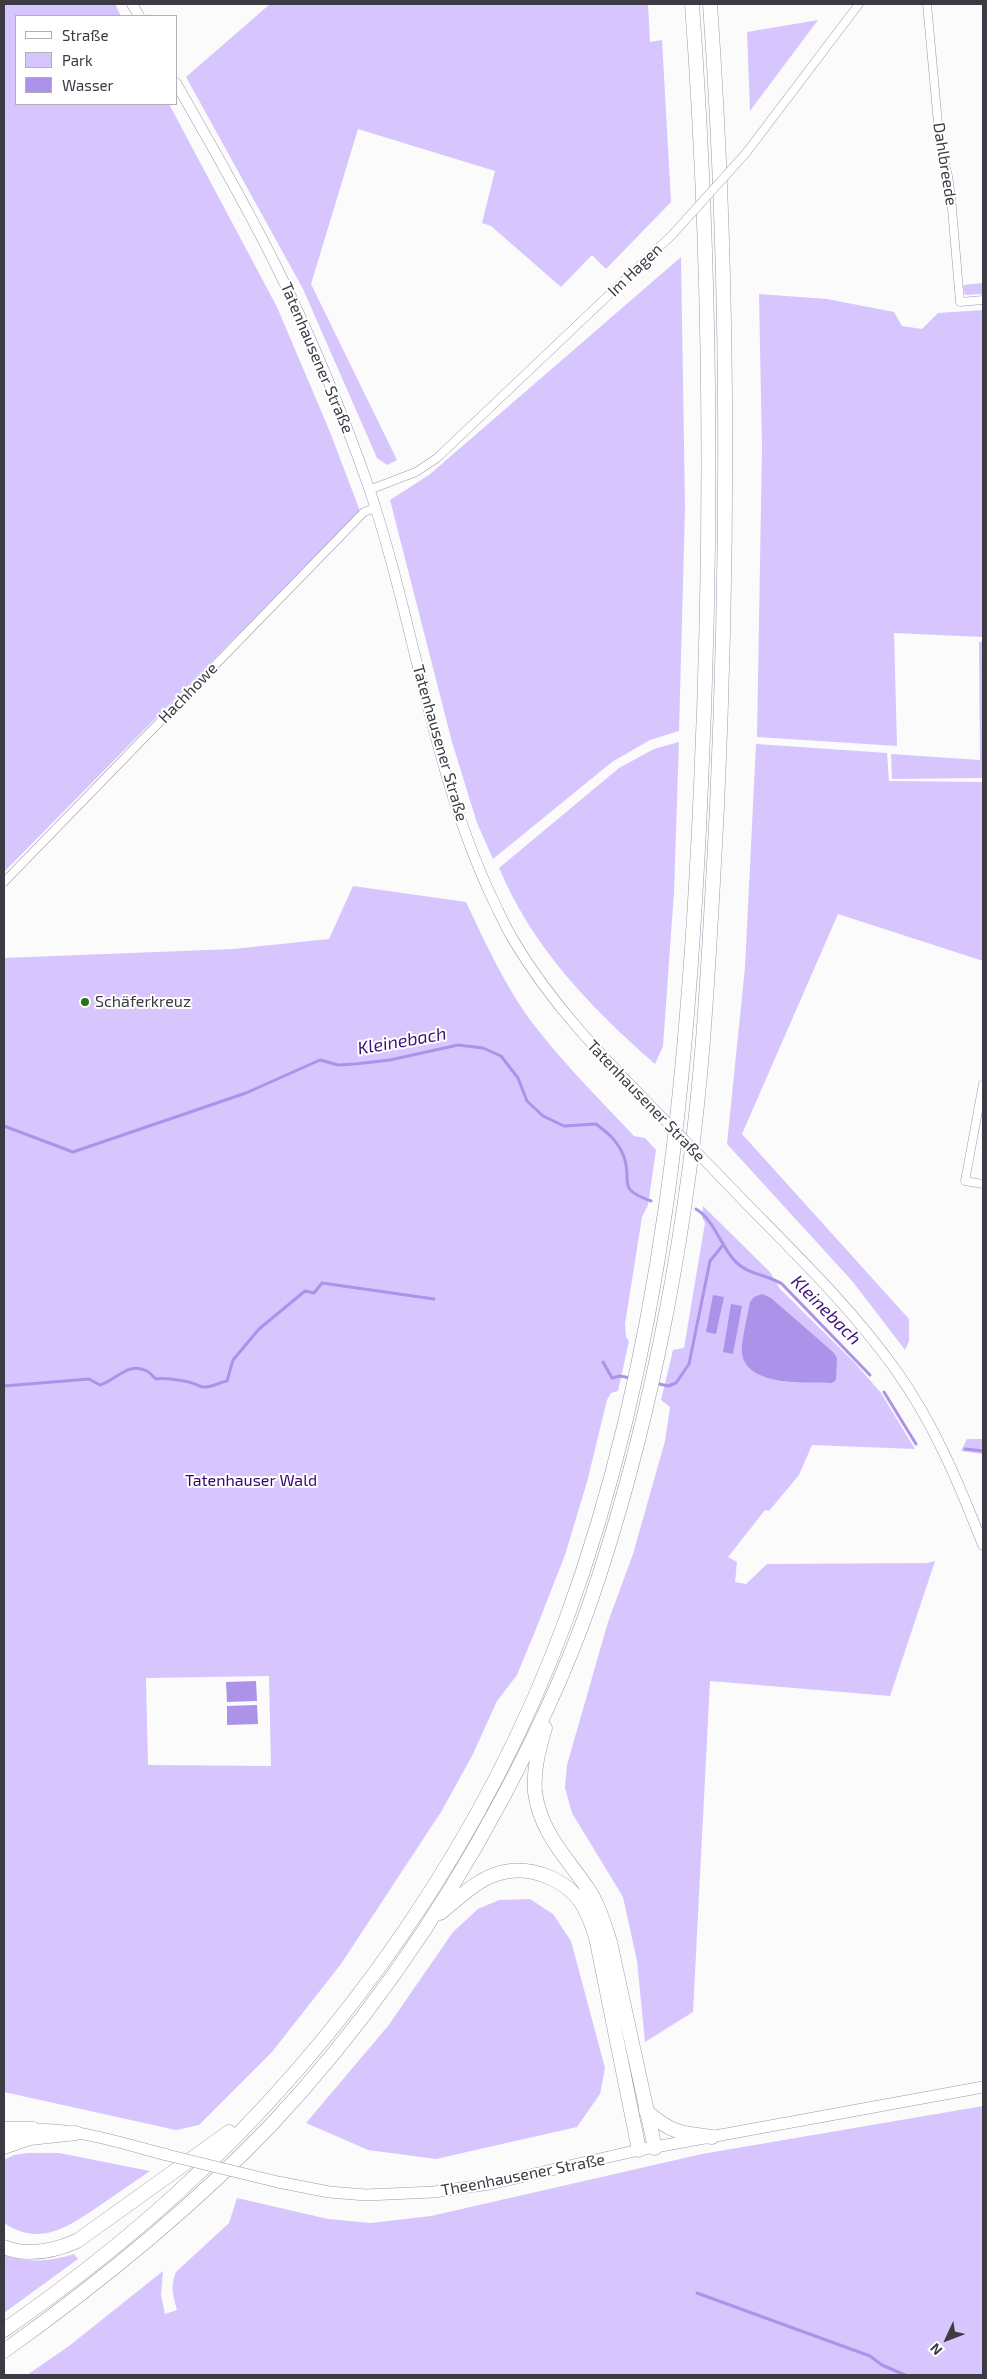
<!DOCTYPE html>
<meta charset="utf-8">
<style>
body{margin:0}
#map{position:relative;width:987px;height:2379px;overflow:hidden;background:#fbfbfb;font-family:"Exo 2",sans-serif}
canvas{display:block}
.frame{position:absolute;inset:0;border:5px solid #3c3a43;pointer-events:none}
.legend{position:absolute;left:15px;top:15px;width:162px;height:90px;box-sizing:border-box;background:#fff;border:1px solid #b1b0b4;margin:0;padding:6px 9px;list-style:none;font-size:15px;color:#3c3a43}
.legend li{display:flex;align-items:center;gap:10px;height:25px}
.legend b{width:25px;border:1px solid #b1b0b4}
.north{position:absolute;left:922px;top:2314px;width:50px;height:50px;-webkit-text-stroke:4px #fff;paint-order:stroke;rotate:227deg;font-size:14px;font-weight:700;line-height:20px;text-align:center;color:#3c3a43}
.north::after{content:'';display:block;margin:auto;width:18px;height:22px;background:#3c3a43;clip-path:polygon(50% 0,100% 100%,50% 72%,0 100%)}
</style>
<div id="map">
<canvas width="987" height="2379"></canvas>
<div class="frame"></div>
<ul class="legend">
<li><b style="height:6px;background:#fff"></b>Straße</li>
<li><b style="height:14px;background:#d6c6fd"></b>Park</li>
<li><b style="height:14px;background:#ad92e9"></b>Wasser</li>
</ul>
<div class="north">N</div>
</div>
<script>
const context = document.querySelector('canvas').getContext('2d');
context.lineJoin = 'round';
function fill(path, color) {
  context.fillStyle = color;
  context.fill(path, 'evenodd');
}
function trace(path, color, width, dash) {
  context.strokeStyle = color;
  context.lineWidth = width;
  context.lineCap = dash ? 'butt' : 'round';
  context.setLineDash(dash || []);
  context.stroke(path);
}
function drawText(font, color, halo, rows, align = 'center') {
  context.font = font + ' "Exo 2",sans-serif';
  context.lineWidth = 4;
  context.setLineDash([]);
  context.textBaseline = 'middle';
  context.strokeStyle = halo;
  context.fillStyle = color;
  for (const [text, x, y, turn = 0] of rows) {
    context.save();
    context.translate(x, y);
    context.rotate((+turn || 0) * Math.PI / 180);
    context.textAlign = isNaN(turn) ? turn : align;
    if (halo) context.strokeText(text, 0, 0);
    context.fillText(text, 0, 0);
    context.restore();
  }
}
const green = new Path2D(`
 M4,4h111l6,12h-105v88h153l108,203 53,125 30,79 -356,361z
 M270,4h378l2,38 12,-2 9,162 -65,67 -14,-14 -31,32 -70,-61 -9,-3 13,-52 -137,-42 -47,155 86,176 -10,5 -10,-7 -74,-169 -117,-212z
 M818,20l-68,91 -3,-79z
 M681,257l4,251 -6,223 -29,9 -38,22 -119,97 -16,-36 -25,-81 -62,-242 39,-25z
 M983,283v11l-18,1 -2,-10z
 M759,294l68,5 67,13 8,14 20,3 16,-16 45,-3v327l-89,-4 3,113 -140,-9 5,-289z
 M983,641v137l-91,1 -1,-25 89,6 -1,-118z
 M679,742l-5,150 -11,154 -8,18c-64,-56 -123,-117 -156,-196l120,-100 35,-19z
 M756,744l131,9 2,28 94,1v179l-145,-47 -96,220 167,185v22l-4,9 -52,-68 -126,-138 18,-177z
 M353,886l113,16c19,40 41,88 68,123 31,40 66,75 100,111l11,2 11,12 -8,55 -6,12 -17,107 1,13 3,4 -11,50 -7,2 -4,7 -20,82 -22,73 -29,74 -19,46 -20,26 -25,55 -31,56 -100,152 -69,88 -73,73 -23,5 -172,-38v-1134l229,-9 96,-10zM269,1676l2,90 -123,-1 -2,-87z
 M703,1206l67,66 10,17 75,74 26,30 34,56 -103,-4 -13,30 -30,36 -4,-1 -37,47 9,5 -2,20 11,2 21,-20 160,-1 8,-2 -45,135 -180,-15 -17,331 -48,30 -8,-81 -14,-64 -51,-84 -7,-25 2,-23 41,-143 25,-68 32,-113 5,-34 -9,-7 12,-50 11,-2 21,-125 -3,-6z
 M967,1439h16v15l-22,-3z
 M530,1899l23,15 18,27 34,127 -5,26 -23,33 -141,32 -68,-9 -62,-27 82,-97 65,-94 25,-23 21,-9z
 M983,2106v269h-956l42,-29 94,-75 -2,24 4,19 12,-4c-4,-14 -7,-24 -1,-38l53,-49 8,-25 91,21 43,4 60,-7 271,-62z
 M28,2153h31l91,18c-16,11 -32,22 -48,33 -31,21 -61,44 -98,19v-63l10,-5z
 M74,2254l4,5 -74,54v-58c24,8 46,7 70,-1z`);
const water = new Path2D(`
 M762,1294l9,4 62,54 4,6 -1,22 -4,3c-25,-1 -86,4 -90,-30 -1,-11 6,-39 8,-51l4,-5z
 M713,1295l11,2 -8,37 -10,-2z
 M731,1304l11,2 -9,48 -10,-2z
 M256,1681l1,20 -30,1 -1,-20z
 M257,1705l1,19 -31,1v-19z`);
const stream = new Path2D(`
 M4,1126l69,26 173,-59 74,-33 18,5 17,-1 35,-4 68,-15 25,3 18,8 17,22 9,23 16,15 21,10 32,-2c13,10 22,17 28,33 9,26 -9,31 27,44
 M696,1209c18,11 24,35 38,51 13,15 32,14 48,24l88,91
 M603,1362l9,16 8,-2 10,2
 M655,1383l13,3 8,-3 13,-19 21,-103 13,-16
 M4,1386l85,-7 11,6c16,-5 29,-24 47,-14 4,2 6,6 9,8 5,-2 31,2 36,4 4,1 8,4 11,4 8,1 17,-5 24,-6l6,-21 26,-31 46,-38 9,2 8,-10 112,16
 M884,1392l32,52
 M965,1449l18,2
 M697,2293l173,63 12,9 23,10`);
const minor = new Path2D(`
 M927,4l13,141 8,31 3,21 9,105 23,-2
 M746,153l113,-149
 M369,490l47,-18 21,-14 236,-224
 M4,882l360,-370 11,-4
 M983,1084l-18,97 18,3`);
const tertiary = new Path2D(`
 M132,4l7,12
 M176,83c35,62 71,123 102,187 35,70 65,144 91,218 46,136 62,281 124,412 7,14 13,28 21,41 38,64 88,115 139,167
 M714,1170c61,65 129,126 181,199 39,54 64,115 88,176
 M4,2127h30`);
const secondary = new Path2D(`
 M4,2137c44,-21 121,8 167,19
 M278,2182l51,10 37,3 68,-3 56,-8 149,-34 344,-63`);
const motorway = new Path2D(`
 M545,1728c-6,21 -12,42 -10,64 5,40 32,66 53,97 11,16 16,35 22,53l45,206
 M440,1913c17,-13 34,-31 54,-38 34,-13 76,4 92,36 4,8 7,17 10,26l43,213
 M646,2111c26,22 33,22 66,26
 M4,2147l26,-9 46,-5
 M4,2247c24,10 50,4 73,-6l152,-109
 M4,2330c59,-41 117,-86 171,-135 172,-156 312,-359 392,-578 97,-266 122,-551 134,-832 12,-260 10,-521 -9,-781
 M4,2351c95,-68 186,-141 267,-226 92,-98 168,-208 231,-326 39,-73 73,-147 98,-226 55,-170 89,-355 103,-533 6,-78 10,-156 14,-233 12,-267 12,-536 -7,-803`);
const minorBridge = new Path2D(`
 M673,234l73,-81`);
const tertiaryBridge = new Path2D(`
 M653,1108l61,62`);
const secondaryBridge = new Path2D(`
 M171,2156l107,26`);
const markers = [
 [85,1002,5,"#277319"]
];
const streetNames = [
 ["Dahlbreede",945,164,81],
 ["Im Hagen",635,270,-44],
 ["Tatenhausener Straße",317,358,67],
 ["Hachhowe",188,693,-46],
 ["Tatenhausener Straße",440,743,74],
 ["Tatenhausener Straße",646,1101,46],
 ["Theenhausener Straße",523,2175,-11]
];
const poiNames = [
 ["Schäferkreuz",95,1002]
];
const parkNames = [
 ["Tatenhauser Wald",251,1481]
];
const waterNames = [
 ["Kleinebach",402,1041,-10],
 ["Kleinebach",826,1310,45]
];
fill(green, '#d6c6fd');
fill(water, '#ad92e9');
trace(stream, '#ad92e9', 3);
trace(minor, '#9e98ad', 9);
trace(tertiary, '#9e98ad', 11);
trace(secondary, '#9e98ad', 12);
trace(motorway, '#9e98ad', 15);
trace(minor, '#fff', 8);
trace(tertiary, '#fff', 10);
trace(secondary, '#fff', 11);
trace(motorway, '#fff', 14);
trace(minorBridge, '#9e98ad', 9, []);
trace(tertiaryBridge, '#9e98ad', 11, []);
trace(secondaryBridge, '#9e98ad', 12, []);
trace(minorBridge, '#fff', 8);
trace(tertiaryBridge, '#fff', 10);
trace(secondaryBridge, '#fff', 11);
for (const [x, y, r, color] of markers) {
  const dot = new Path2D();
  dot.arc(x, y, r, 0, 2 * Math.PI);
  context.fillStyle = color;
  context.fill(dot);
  trace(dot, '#fff', 2);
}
drawText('16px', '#3c3a43', '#fff', streetNames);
drawText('16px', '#3c3a43', '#fff', poiNames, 'left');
drawText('16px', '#3b0570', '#fff', parkNames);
drawText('italic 18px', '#42147a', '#fff', waterNames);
</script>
